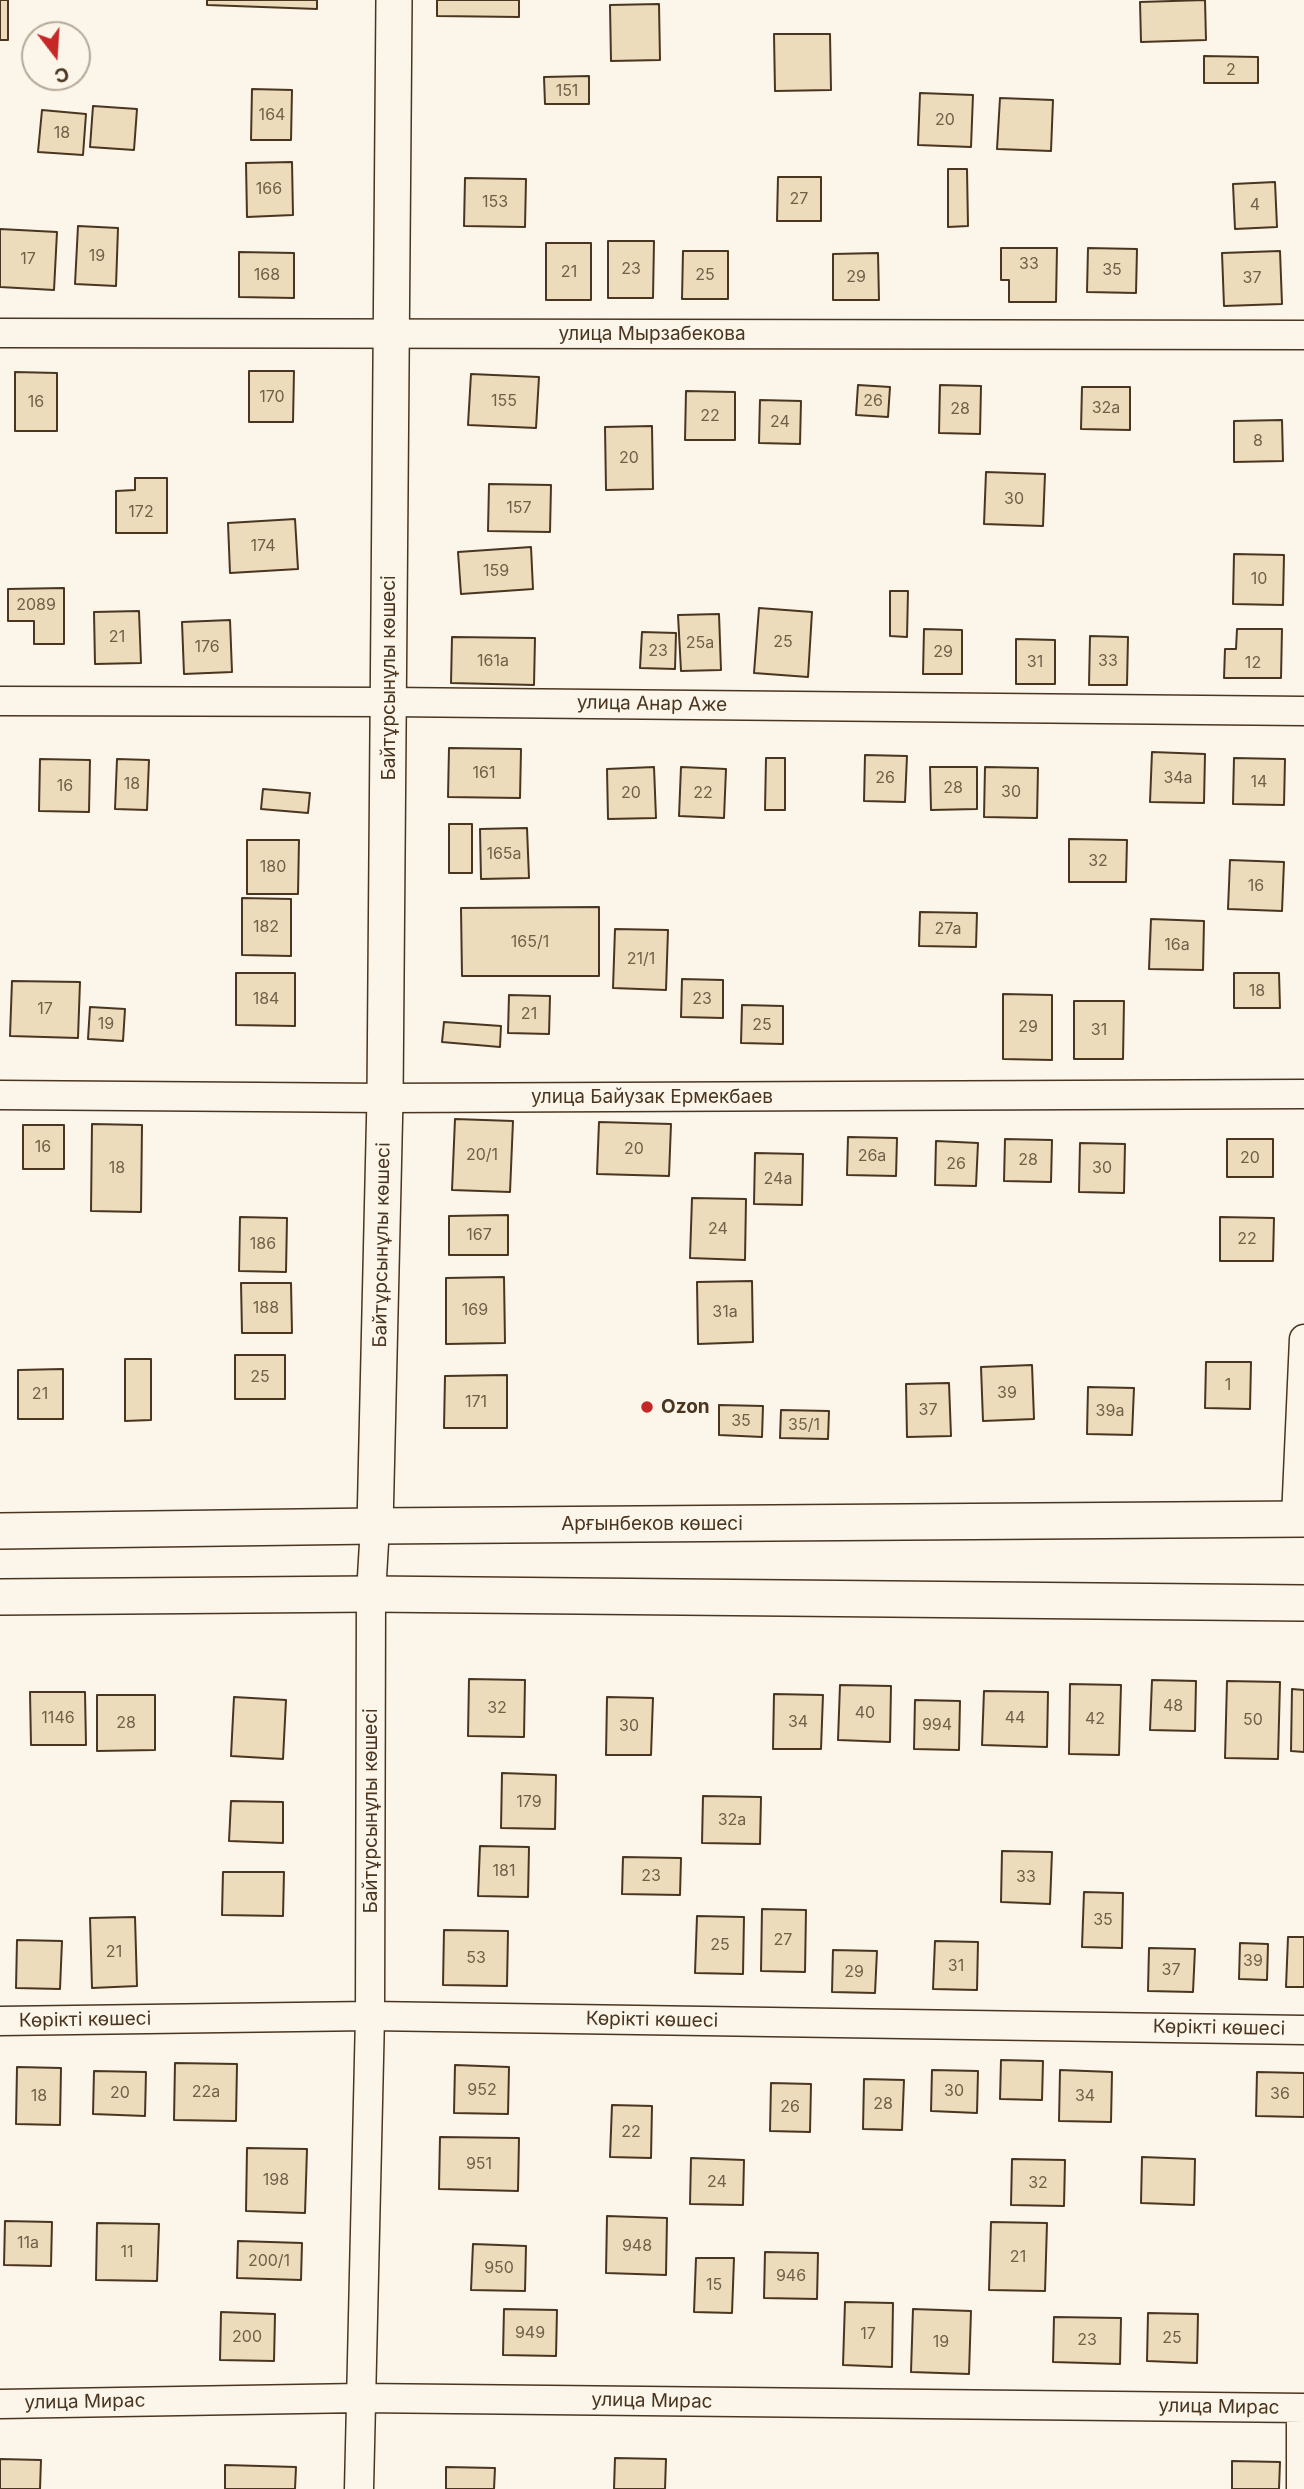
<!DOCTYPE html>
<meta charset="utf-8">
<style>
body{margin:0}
#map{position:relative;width:1304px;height:2489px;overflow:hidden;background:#fbf6e9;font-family:Inter,sans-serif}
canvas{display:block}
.north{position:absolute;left:21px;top:21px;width:70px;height:70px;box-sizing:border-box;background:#fbf6e9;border:2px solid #b4a999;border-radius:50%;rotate:163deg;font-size:19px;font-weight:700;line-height:28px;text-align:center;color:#4a3520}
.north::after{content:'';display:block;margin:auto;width:24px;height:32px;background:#c62828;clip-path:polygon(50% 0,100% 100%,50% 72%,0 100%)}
</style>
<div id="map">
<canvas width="1304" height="2489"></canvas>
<div class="north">С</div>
</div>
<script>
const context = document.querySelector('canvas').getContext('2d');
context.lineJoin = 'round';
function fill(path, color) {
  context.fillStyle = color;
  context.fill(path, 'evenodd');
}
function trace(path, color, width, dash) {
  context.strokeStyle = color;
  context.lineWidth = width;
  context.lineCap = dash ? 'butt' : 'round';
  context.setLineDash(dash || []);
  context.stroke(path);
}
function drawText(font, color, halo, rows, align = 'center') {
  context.font = font + ' Inter,sans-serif';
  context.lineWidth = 5;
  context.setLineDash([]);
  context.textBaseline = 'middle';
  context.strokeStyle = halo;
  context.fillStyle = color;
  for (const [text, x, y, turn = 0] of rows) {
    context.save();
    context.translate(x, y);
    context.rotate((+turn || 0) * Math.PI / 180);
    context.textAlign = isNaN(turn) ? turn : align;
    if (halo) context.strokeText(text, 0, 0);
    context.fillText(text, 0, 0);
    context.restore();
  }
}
const building = new Path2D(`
 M0,0h8v40h-8z
 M207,0h110v9l-110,-4z
 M437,0h82v17l-82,-1z
 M1205,0l1,40 -65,2 -1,-40z
 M659,4l1,56 -49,1 -1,-56z
 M774,34h56l1,56 -56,1z
 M1204,56l54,1v26h-54z
 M589,76v28h-44l-1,-27z
 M252,89l40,1 -1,50h-40z
 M920,93l53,2 -2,52 -53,-2z
 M1000,98l53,2 -2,51 -54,-2z
 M93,106l44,3 -3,41 -44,-3z
 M42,110l44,4 -3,41 -45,-3z
 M292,162l1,53 -46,2 -1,-54z
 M948,169h19l1,57 -20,1z
 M778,177h43v44h-44z
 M465,178l61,1 -1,48 -61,-1z
 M1275,182l2,45 -42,2 -2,-45z
 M78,226l40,2 -2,58 -41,-2z
 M0,229l57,3 -3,58 -54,-3z
 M608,241h46l-1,57h-45z
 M546,243h45v57h-45z
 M1001,248h56l-1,54h-47v-22h-8z
 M1088,248l49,1 -1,44 -49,-1z
 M683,251h45v48h-46z
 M1280,251l2,53 -58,2 -2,-53z
 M239,252l55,1v45l-55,-1z
 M878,253l1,47h-46v-46z
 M249,371h45l-1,51h-44z
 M15,372l42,1v58h-42z
 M471,374l68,3 -3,51 -68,-3z
 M858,385l32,2 -2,30 -32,-2z
 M940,385l41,1 -1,48 -41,-1z
 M1082,387h48v43l-49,-1z
 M686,391l49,1v48h-50z
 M760,400l41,1 -1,43 -41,-1z
 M1282,420l1,41 -49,1v-41z
 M652,426l1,63 -47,1 -1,-63z
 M986,472l59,2 -2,52 -59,-2z
 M135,478h32v55h-51v-42l19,-1z
 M489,484l62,1 -1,47 -62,-1z
 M295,519l3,50 -68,4 -2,-50z
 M531,547l2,42 -72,5 -3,-42z
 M1234,554l50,1 -1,50 -50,-1z
 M64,588v56h-30v-23h-26v-32z
 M890,591h18l-1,46 -17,-1z
 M759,608l53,4 -4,65 -54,-4z
 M139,611l2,52 -46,1 -1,-52z
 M719,614l2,56 -40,1 -3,-56z
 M230,620l2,52 -48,2 -2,-52z
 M924,629l38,1v44h-39z
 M1237,629h45l-1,49h-57l1,-29h11z
 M642,632l34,1 -1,36 -35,-1z
 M1090,636l38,1 -1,48h-38z
 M452,637l83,1 -1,47 -83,-2z
 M1016,639l39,1v44h-39z
 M449,748l72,1 -1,49 -72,-1z
 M1152,752l53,2 -1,49 -54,-1z
 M865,755l42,1 -2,46 -41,-1z
 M766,758h19v52h-20z
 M1234,758l51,1 -1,46 -51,-1z
 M40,759l50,1 -1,52 -50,-1z
 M117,759l32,1 -2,50 -32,-1z
 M654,767l2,51 -48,1 -1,-50z
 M681,767l45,2 -2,49 -45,-2z
 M930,767h47v42l-46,1z
 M985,767l53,1 -1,50 -53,-1z
 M263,789l47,4 -2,20 -47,-4z
 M449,824h23v49h-23z
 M527,828l2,50 -48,1 -1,-50z
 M1069,839l58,1 -1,42h-57z
 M247,840h52l-1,54h-51z
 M1230,860l54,2 -2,49 -54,-2z
 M242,898l49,1v57l-49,-1z
 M599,907v69h-137l-1,-68z
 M920,912l57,1 -1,34 -57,-1z
 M1151,919l53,2 -1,49 -54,-1z
 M615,929l53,1 -2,60 -53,-2z
 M236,973h59v53l-59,-1z
 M1234,973h45l1,35h-46z
 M682,979l41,1v38l-42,-1z
 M12,981l68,1 -2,56 -68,-2z
 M1003,994l49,1v65l-49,-1z
 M509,995l41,1 -1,38 -41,-1z
 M1074,1001h50l-1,58h-49z
 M742,1005l41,1v38l-42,-1z
 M90,1007l35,2 -2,32 -35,-2z
 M444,1022l57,4 -1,21 -58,-5z
 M455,1119l58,2 -3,71 -58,-2z
 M599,1122l72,2 -2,52 -72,-2z
 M92,1124l50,1 -1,87 -50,-1z
 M23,1125h41v44h-41z
 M848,1137l49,1 -1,38 -49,-1z
 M1005,1139l47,1 -1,42 -47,-1z
 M1227,1139h46v38h-46z
 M936,1141l42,2 -2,43 -41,-1z
 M1080,1143l45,1 -1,49 -45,-1z
 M755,1153l48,1 -1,51 -48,-1z
 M692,1198l54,1 -1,61 -55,-2z
 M508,1215v40h-59v-39z
 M240,1217l47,1 -1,54 -47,-1z
 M1220,1217l54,1 -1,43h-53z
 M504,1277l1,66 -59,1v-66z
 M752,1281l1,61 -55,2 -1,-62z
 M241,1283h50l1,50h-50z
 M235,1355h50v44h-50z
 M125,1359h26v61l-26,1z
 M1206,1362h45l-1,47 -45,-1z
 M1032,1365l2,54 -51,2 -2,-54z
 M63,1369v50h-45v-49z
 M507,1375v53h-63l1,-52z
 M949,1383l2,53 -44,1 -1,-53z
 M1088,1387l46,1 -2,47 -45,-1z
 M719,1405l44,1 -1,31 -43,-2z
 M781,1410l48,1 -1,28 -48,-1z
 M469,1679l56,1 -1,57 -56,-1z
 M1152,1680l44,1 -1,50 -45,-1z
 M1227,1681l53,1 -2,77 -53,-1z
 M1070,1684l51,1 -2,70 -50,-1z
 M840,1685l51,1 -1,56 -52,-2z
 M1292,1689l12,1v62l-13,-1z
 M984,1691l64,1 -1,55 -65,-2z
 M30,1692h55l1,53h-55z
 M774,1694l49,1 -2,54h-48z
 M97,1695h58v55l-58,1z
 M234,1697l52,3 -3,59 -52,-3z
 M607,1697l46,1 -2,57h-45z
 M915,1700l45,1 -1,49 -45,-1z
 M502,1773l54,2 -1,54 -54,-1z
 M703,1796l58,1 -1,47 -58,-1z
 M231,1801l52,1v41l-54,-2z
 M480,1846l49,1 -1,50 -50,-1z
 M1002,1851l50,1 -2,52 -49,-2z
 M623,1857l58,1 -1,37 -58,-1z
 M223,1872h61l-1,44 -61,-1z
 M1084,1892l39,1 -1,55 -40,-1z
 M762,1909l44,1 -1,62 -44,-1z
 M697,1916l47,1 -1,57 -48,-1z
 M135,1917l2,69 -45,2 -2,-70z
 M444,1930l64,1 -1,55 -64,-1z
 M1288,1937h16v50h-18z
 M17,1940l45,1 -2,48 -44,-1z
 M935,1941l43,1 -1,48 -44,-1z
 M1240,1943l28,1 -1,36 -28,-1z
 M1149,1948l46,1 -2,43 -45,-1z
 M833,1950l44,1 -2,42 -43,-1z
 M1001,2060l42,1 -1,39 -42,-1z
 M175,2063l62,1 -1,57 -62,-1z
 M455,2065l54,2 -1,47 -54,-1z
 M17,2067l44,1 -1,57 -44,-1z
 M932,2070l46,1 -1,42 -46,-2z
 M1060,2070l52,2 -1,50 -52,-1z
 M94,2071l52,1 -1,44 -52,-2z
 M1257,2072l47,1v44l-48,-1z
 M864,2079l40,1 -2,50 -39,-1z
 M771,2083l40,1 -1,48 -40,-1z
 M612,2105l40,1 -1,52 -41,-1z
 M440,2137l79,1 -1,53 -79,-2z
 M247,2148l60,1 -2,64 -59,-2z
 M1142,2157l53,2 -1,46 -53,-2z
 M691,2158l53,2 -1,45 -53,-1z
 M1012,2159l53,1 -1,46 -53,-1z
 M607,2216l60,2 -1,57 -60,-2z
 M5,2221l47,1 -1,44 -47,-1z
 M991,2222l56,1 -2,68 -56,-1z
 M97,2223l62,1 -2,57 -61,-1z
 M238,2241l64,2 -1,37 -64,-2z
 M473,2244l53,2 -1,45 -54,-1z
 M765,2252l53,1 -1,46 -53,-1z
 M696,2258h38l-2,55 -38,-1z
 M845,2302l48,1 -1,64 -49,-2z
 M504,2309l53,1 -1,46 -53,-1z
 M913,2309l58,2 -2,63 -58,-2z
 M221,2312l54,2 -1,47 -54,-1z
 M1148,2313l50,1 -1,49 -50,-2z
 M1054,2317l67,1 -1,46 -67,-2z
 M615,2458l51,1 -1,30h-51z
 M0,2459l41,1 -1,29h-40z
 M1232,2461l48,1 -1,27h-47z
 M225,2465l71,2 -1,22h-70z
 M446,2467l49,1 -1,21h-48z`);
const minor = new Path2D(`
 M0,333l1304,2
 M0,701l389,1 915,9
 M0,1095l385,3 919,-4
 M1296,1518l8,-179
 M0,2021l370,-5 934,14
 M0,2404l360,-6 944,10
 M1301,2408v81
 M359,2489l11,-473 1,-422 4,-68`);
const major = new Path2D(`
 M375,1526l10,-428 9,-1098
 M0,1531l375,-5 929,-7
 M0,1597l371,-3 933,9`);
const markers = [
 [647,1407,7,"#c62828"]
];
const numberNames = [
 ["2",1231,70],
 ["151",567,91],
 ["164",272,115],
 ["20",945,120],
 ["18",62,133],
 ["166",269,189],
 ["27",799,199],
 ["153",495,202],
 ["4",1255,205],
 ["19",97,256],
 ["17",28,259],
 ["33",1029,264],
 ["23",631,269],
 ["35",1112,270],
 ["21",569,272],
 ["168",267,275],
 ["25",705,275],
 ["29",856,277],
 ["37",1252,278],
 ["170",272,397],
 ["155",504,401],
 ["26",873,401],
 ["16",36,402],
 ["32а",1106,408],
 ["28",960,409],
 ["22",710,416],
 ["24",780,422],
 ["8",1258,441],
 ["20",629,458],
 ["30",1014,499],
 ["157",519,508],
 ["172",141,512],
 ["174",263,546],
 ["159",496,571],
 ["10",1259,579],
 ["2089",36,605],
 ["21",117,637],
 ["25",783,642],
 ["25а",700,643],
 ["176",207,647],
 ["23",658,651],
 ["29",943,652],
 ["161а",493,661],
 ["33",1108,661],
 ["31",1035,662],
 ["12",1253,663],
 ["161",484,773],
 ["26",885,778],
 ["34а",1178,778],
 ["14",1259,782],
 ["18",132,784],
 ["16",65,786],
 ["28",953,788],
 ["30",1011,792],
 ["20",631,793],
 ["22",703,793],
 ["165а",504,854],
 ["32",1098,861],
 ["180",273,867],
 ["16",1256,886],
 ["182",266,927],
 ["27а",948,929],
 ["165/1",530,942],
 ["16а",1177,945],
 ["21/1",641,959],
 ["18",1257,991],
 ["184",266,999],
 ["23",702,999],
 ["17",45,1009],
 ["21",529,1014],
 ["19",106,1024],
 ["25",762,1025],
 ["29",1028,1027],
 ["31",1099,1030],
 ["16",43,1147],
 ["20",634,1149],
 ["20/1",482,1155],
 ["26а",872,1156],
 ["20",1250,1158],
 ["28",1028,1160],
 ["26",956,1164],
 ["18",117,1168],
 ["30",1102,1168],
 ["24а",778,1179],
 ["24",718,1229],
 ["167",479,1235],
 ["22",1247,1239],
 ["186",263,1244],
 ["188",266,1308],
 ["169",475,1310],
 ["31а",725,1312],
 ["25",260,1377],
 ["1",1228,1385],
 ["39",1007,1393],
 ["21",40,1394],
 ["171",476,1402],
 ["37",928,1410],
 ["39а",1110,1411],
 ["35",741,1421],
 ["35/1",804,1425],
 ["48",1173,1706],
 ["32",497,1708],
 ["40",865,1713],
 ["1146",58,1718],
 ["44",1015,1718],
 ["42",1095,1719],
 ["50",1253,1720],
 ["34",798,1722],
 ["28",126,1723],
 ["994",937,1725],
 ["30",629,1726],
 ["179",529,1802],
 ["32а",732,1820],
 ["181",504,1871],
 ["23",651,1876],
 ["33",1026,1877],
 ["35",1103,1920],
 ["27",783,1940],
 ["25",720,1945],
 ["21",114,1952],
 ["53",476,1958],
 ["39",1253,1961],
 ["31",956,1966],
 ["37",1171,1970],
 ["29",854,1972],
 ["952",482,2090],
 ["30",954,2091],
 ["22а",206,2092],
 ["20",120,2093],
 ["36",1280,2094],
 ["18",39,2096],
 ["34",1085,2096],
 ["28",883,2104],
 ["26",790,2107],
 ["22",631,2132],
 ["951",479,2164],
 ["198",276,2180],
 ["24",717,2182],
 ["32",1038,2183],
 ["11а",28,2243],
 ["948",637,2246],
 ["11",127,2252],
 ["21",1018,2257],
 ["200/1",269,2261],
 ["950",499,2268],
 ["946",791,2276],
 ["15",714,2285],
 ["949",530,2333],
 ["17",868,2334],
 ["200",247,2337],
 ["25",1172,2338],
 ["23",1087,2340],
 ["19",941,2342]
];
const streetNames = [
 ["улица Мырзабекова",652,334],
 ["Байтұрсынұлы көшесі",389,678,-90],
 ["улица Анар Аже",652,704,1],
 ["улица Байузак Ермекбаев",652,1097],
 ["Байтұрсынұлы көшесі",382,1245,-89],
 ["Арғынбеков көшесі",652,1524],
 ["Байтұрсынұлы көшесі",371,1811,-90],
 ["Көрікті көшесі",85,2020,-1],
 ["Көрікті көшесі",652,2020,1],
 ["Көрікті көшесі",1219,2028,1],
 ["улица Мирас",652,2401,1],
 ["улица Мирас",85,2402,-1],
 ["улица Мирас",1219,2407,1]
];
const poiNames = [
 ["Ozon",661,1407]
];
fill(building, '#ecdcbc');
trace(building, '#4a3520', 2);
trace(minor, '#4a3520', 31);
trace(major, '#4a3520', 38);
trace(minor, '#fbf6e9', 28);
trace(major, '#fbf6e9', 35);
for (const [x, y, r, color] of markers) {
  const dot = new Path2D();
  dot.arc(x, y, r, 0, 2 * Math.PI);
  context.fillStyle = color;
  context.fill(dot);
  trace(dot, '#fbf6e9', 2.5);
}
drawText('16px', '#725f47', null, numberNames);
drawText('19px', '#4a3520', '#fbf6e9', streetNames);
drawText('bold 19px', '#4a3520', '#fbf6e9', poiNames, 'left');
</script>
